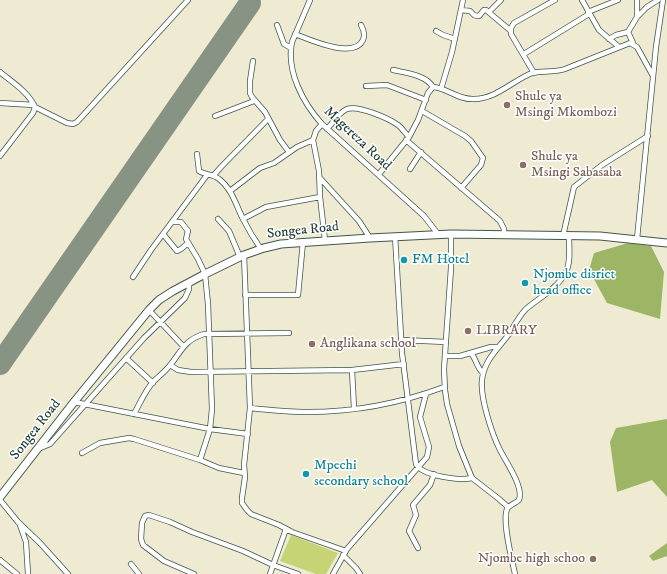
<!DOCTYPE html>
<style>
body{margin:0}
canvas{display:block;background:#efead2}
</style>
<canvas width="667" height="574"></canvas>
<script>
const context = document.querySelector('canvas').getContext('2d');
context.lineJoin = 'round';
function fill(path, color) {
  context.fillStyle = color;
  context.fill(path, 'evenodd');
}
function trace(path, color, width, dash) {
  context.strokeStyle = color;
  context.lineWidth = width;
  context.lineCap = dash ? 'butt' : 'round';
  context.setLineDash(dash || []);
  context.stroke(path);
}
function drawText(font, color, halo, rows, align = 'center') {
  context.font = font + ' "IM FELL DW Pica",serif';
  context.lineWidth = 3;
  context.setLineDash([]);
  context.textBaseline = 'middle';
  context.strokeStyle = halo;
  context.fillStyle = color;
  for (const [text, x, y, turn = 0] of rows) {
    context.save();
    context.translate(x, y);
    context.rotate((+turn || 0) * Math.PI / 180);
    context.textAlign = isNaN(turn) ? turn : align;
    if (halo) context.strokeText(text, 0, 0);
    context.fillText(text, 0, 0);
    context.restore();
  }
}
const green = new Path2D(`
 M291,535l47,18 -12,21h-10l-36,-13z`);
const forest = new Path2D(`
 M628,243l23,3 13,26 -4,47 -53,-16 -18,-33 5,-17z
 M667,419v78l-15,-17 -35,12 -7,-50 6,-14z
 M667,543v13l-14,5 -4,-5z`);
const runway = new Path2D(`
 M0,364l250,-361`);
const minor = new Path2D(`
 M310,0l-18,42c-6,29 11,61 30,82l102,92 14,18
 M582,0l17,30 20,17
 M461,10l9,1 4,4 3,1h2l5,-6h2l25,21
 M489,12l12,-12
 M588,12l30,-12
 M638,16l9,-9 11,-7
 M277,25l7,19 7,4
 M436,31l7,4 12,4
 M295,34c13,5 59,26 68,6 2,-5 1,-10 -2,-15
 M609,39l7,-4 12,-3
 M633,43l-5,-11 9,-15v-17
 M524,54l65,-40
 M253,61l-3,20v12l2,4 13,15 15,28 9,12
 M393,70c13,3 33,5 40,17
 M0,72c12,10 28,20 35,35l-2,6 -33,43
 M534,73l-23,-39v-6l3,-5 41,-23
 M366,86l21,-1 39,15
 M441,89l11,-37 11,-52
 M0,103l34,2
 M35,107l32,16 6,1 4,-2 111,-122
 M422,111l43,25 6,5 12,17 -2,7 -20,23
 M215,116l39,-15
 M322,124l-6,7 -3,9 6,31 1,26 5,43
 M327,129c6,-6 12,-17 20,-20 11,-4 41,9 51,16 4,3 7,8 11,12
 M406,140l94,81 4,8v5
 M197,154l2,17c6,4 14,3 20,8 13,10 17,26 24,40 5,10 11,20 18,30
 M410,169l11,-17
 M379,174l30,-37 9,-17 10,-27 5,-6c14,1 25,13 41,12 22,0 38,-18 58,-26 11,-3 22,0 33,-4l65,-26 7,4 16,29
 M214,175l7,-8 47,-48
 M319,177l40,44 11,17
 M230,191l30,-23 14,-5 23,-16 16,-7
 M218,219l11,12 11,26
 M243,219l23,-12 54,-10
 M172,222h9l7,9 -2,8 12,20 7,15 3,30 4,105 -2,20 -10,31
 M163,234l14,17 4,-2 7,-6
 M451,234v34l-7,101 1,21 2,14 12,42 13,32 27,21 9,8
 M395,236l7,117 14,111c6,12 44,17 56,14
 M563,236l11,-49 28,-22 46,-29
 M637,239l19,-192 7,-47
 M244,255l6,153 -6,57 1,12 -3,21v5l5,7 4,4 28,11 13,7 54,19
 M133,277l18,-27 56,-75
 M245,295h53l5,-53
 M149,310l34,36
 M402,340l44,2
 M471,353c5,6 6,15 12,20
 M445,356h15l31,-9h7
 M126,358l27,25
 M170,365l8,5 13,2 161,-2 52,-6
 M352,370l2,38
 M74,402l136,27 38,5
 M250,408c19,2 39,4 58,4 47,0 93,-9 136,-25
 M134,414c6,-11 11,-23 19,-32 6,-6 13,-11 18,-18 11,-14 14,-24 33,-30l85,-1
 M38,449l12,-5 94,-106 41,-40 4,-9v-7
 M82,453l18,-10 29,-5 5,1 66,21 19,8 25,5
 M0,500l18,22 22,21 28,31
 M20,525l6,17 2,32
 M418,548l-9,-17 7,-16 -3,-10 17,-20 4,-11
 M343,555l13,13 4,6
 M0,560l17,14
 M131,564l8,10
 M194,574l-30,-13 -21,-16 -2,-6 1,-16 3,-7 4,-1 21,7 22,10 51,19 30,14 25,9
 M270,574l16,-45
 M333,574l14,-25 80,-92 2,-10 -9,-30 6,-23
 M515,574c-3,-14 -13,-52 -8,-65 2,-4 9,-6 12,-9 5,-13 -13,-38 -19,-50 -8,-16 -20,-52 -18,-70 2,-20 16,-31 27,-46 5,-8 10,-18 17,-25 13,-11 32,-21 40,-37 5,-10 3,-25 3,-36`);
const highway = new Path2D(`
 M0,497l74,-95 75,-92 10,-10 14,-9 32,-17 39,-19 20,-7 17,-4 89,-6 81,-4 149,2 67,7`);
const markers = [
 [507,105,4,"#8d6e63"],
 [523,165,4,"#8d6e63"],
 [404,260,4,"#0f9aa8"],
 [525,283,4,"#0f9aa8"],
 [468,331,4,"#8d6e63"],
 [312,344,4,"#8d6e63"],
 [306,474,4,"#0f9aa8"],
 [593,559,4,"#8d6e63"]
];
const educationNames = [
 ["Shule ya",515,97],
 ["Msingi Mkombozi",515,113],
 ["Shule ya",531,157],
 ["Msingi Sabasaba",531,173],
 ["LIBRARY",476,331],
 ["Anglikana school",320,344],
 ["Njombe high schoo",585,559,"right"]
];
const streetNames = [
 ["Magereza Road",357,139,43],
 ["Songea Road",303,231,-6],
 ["Songea Road",36,430,-52]
];
const cultureNames = [
 ["FM Hotel",412,260],
 ["Njombe disrict",533,275],
 ["head office",533,291],
 ["Mpechi",314,466],
 ["secondary school",314,482]
];
fill(green, '#c7d475');
fill(forest, '#9db666');
trace(runway, '#879483', 22);
trace(minor, '#3e574c', 6);
trace(highway, '#3e574c', 9);
trace(minor, '#fff', 4.5);
trace(highway, '#fff', 7);
for (const [x, y, r, color] of markers) {
  const dot = new Path2D();
  dot.arc(x, y, r, 0, 2 * Math.PI);
  context.fillStyle = color;
  context.fill(dot);
  trace(dot, '#fff', 1.5);
}
drawText('14px', '#785e54', '#fff', educationNames, 'left');
drawText('14px', '#1f3d34', '#fff', streetNames);
drawText('14px', '#0d838f', '#fff', cultureNames, 'left');
</script>
